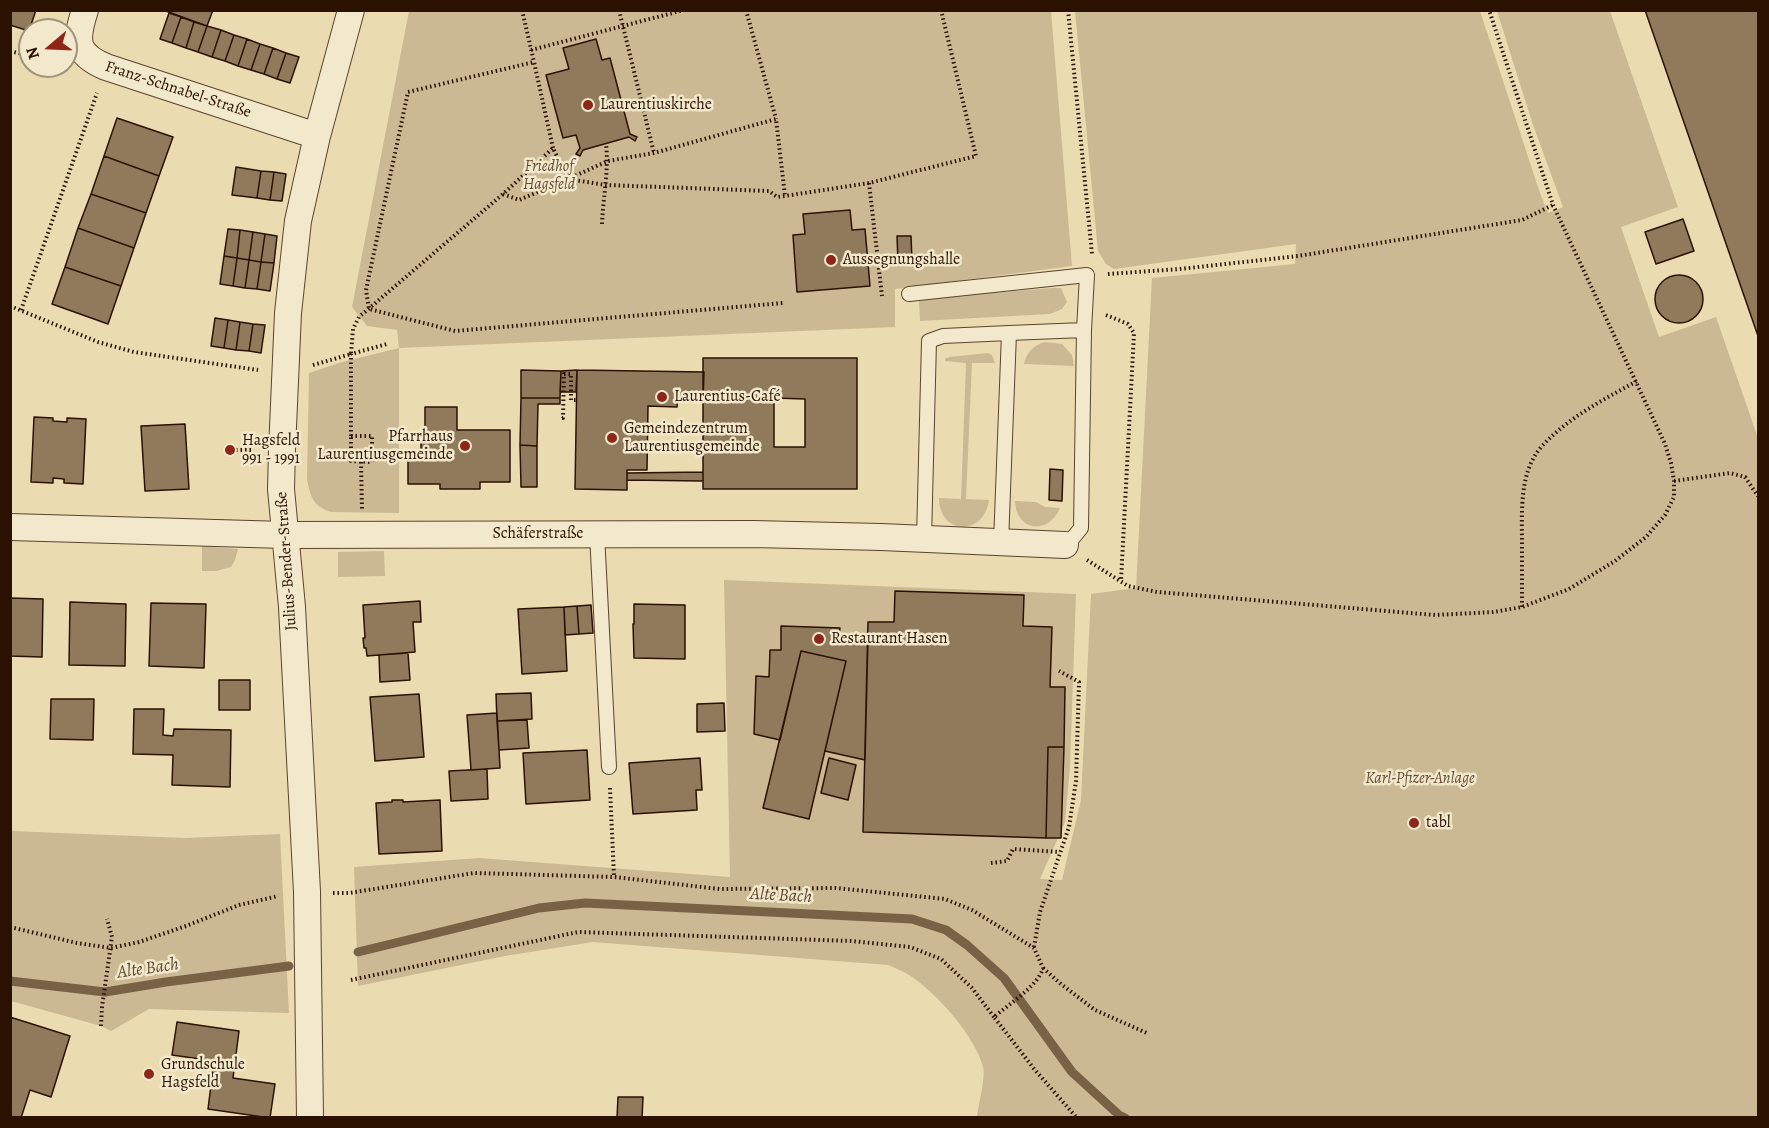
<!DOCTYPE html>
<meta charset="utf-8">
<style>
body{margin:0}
#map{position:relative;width:1769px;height:1128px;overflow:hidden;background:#ebdbb1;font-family:Alegreya,serif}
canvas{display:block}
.frame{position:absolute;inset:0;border:12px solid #2b1200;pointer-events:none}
.north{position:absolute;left:18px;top:18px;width:60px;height:60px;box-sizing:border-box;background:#f2e8cc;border:2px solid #a2927a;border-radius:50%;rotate:251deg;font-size:16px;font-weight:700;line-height:24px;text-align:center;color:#2b1200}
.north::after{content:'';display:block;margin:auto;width:21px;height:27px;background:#8f2418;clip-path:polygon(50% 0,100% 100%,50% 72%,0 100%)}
</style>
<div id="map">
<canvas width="1769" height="1128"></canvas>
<div class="frame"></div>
<div class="north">N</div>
</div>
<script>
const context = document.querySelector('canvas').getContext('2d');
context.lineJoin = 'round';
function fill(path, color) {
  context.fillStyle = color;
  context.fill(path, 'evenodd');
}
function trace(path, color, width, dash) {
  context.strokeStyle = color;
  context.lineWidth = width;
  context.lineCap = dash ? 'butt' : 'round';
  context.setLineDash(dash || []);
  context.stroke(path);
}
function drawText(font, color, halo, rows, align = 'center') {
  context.font = font + ' Alegreya,serif';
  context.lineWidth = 5;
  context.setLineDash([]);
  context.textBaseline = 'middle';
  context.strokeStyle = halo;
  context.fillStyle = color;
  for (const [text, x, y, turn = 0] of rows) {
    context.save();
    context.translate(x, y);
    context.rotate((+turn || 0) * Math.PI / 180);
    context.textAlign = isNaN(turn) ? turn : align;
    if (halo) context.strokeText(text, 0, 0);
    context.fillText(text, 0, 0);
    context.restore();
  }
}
const green = new Path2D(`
 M409,11h642l21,255 -177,23v38l-496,21v165l-68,-1c-18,-6 -20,-14 -24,-32l2,-107 33,-11 57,-14 -2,-18 -30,-4 -15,-19z
 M1075,11h405l60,182 8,20 15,-6 -31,-85 -35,-111h113l68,196 -57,20 38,110 57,-20 42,121v679h-781c1,-11 9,-40 6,-50 -8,-31 -47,-75 -74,-92 -6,-4 -14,-7 -21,-10l-295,-23 -88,14 -147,30 -4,-119 125,-9 251,19 -6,-297 352,14 -6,173 -5,55 -25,57 22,1 19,-80 10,-206 45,-6 16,-310 143,-14 1,-20 -182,25 -8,-5 -8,-13z
 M1052,288h9l6,14 -5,7 -12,5 -130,7 -1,-22z
 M1046,342l16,2 10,11 2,11 -50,-2c2,-11 10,-20 22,-22z
 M988,353l4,2 3,8h-23l-6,136 23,1c-5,37 -50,35 -50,-2l22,1 5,-136 -21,-2v-2l4,-2z
 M1015,501l21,1 9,5 15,1c-12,28 -44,23 -45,-7z
 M202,546l36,3 -3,11 -4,7 -15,4h-14z
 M384,551l1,25 -47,1v-25z
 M11,831l174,7 95,-4 9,179 -140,-4 -38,22 -10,-5 -90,-25z`);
const stream = new Path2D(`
 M358,952l181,-44 46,-5 327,16 34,11 21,15 37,33 68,94 47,43 6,3
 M10,981l95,11 61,-10 123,-16`);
const building = new Path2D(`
 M10,10h26l-7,21 -19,-6z
 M163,10h50l-6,16z
 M1645,10h113v326z
 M169,13l12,4 -9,26 -12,-4z
 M181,17l13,5 -8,26 -14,-5z
 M194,22l13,4 -9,26 -12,-4z
 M207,26l14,4 -9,27 -14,-5z
 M221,30l13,5 -9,26 -13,-4z
 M234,35l13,4 -9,27 -13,-5z
 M247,39l13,5 -9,26 -13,-4z
 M596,39l6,21 8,-2 20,76 7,3 -2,4 -6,-4 -46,13 -3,6 -4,-2 4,-6 -4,-13 -13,3 -17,-63 23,-6 -6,-21z
 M260,44l13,4 -9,26 -13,-4z
 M273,48l13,5 -9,26 -13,-5z
 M286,53l13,4 -9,26 -13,-4z
 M117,118l56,19 -14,39 -55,-20z
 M104,156l55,20 -13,37 -55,-19z
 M236,167l25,4 -4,27 -25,-3z
 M261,171l13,1 -4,28 -13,-2z
 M274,172l12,2 -4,27 -12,-1z
 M91,194l55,19 -12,35 -56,-20z
 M850,210l2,20 13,-1 5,57 -73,6 -4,-57 12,-1 -2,-20z
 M1683,219l11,32 -38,13 -11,-32z
 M78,228l56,20 -13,38 -56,-19z
 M228,229l12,1 -3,28 -13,-2z
 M240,230l13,2 -4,28 -12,-2z
 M253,232l12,2 -4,28 -12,-2z
 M265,234l12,2 -3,27 -13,-1z
 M897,236h14l1,25 -14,1z
 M224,256l13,2 -4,28 -13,-2z
 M237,258l12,2 -4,28 -12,-2z
 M249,260l12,2 -4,27 -12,-1z
 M261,262l13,1 -4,28 -13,-2z
 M65,267l56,19 -13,38 -56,-20z
 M1655 299a24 24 0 1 1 48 0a24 24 0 1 1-48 0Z
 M215,318l13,2 -4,28 -13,-2z
 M228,320l12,2 -4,28 -12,-2z
 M240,322l13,2 -4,27 -13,-1z
 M253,324l12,1 -4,28 -12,-2z
 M703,358h154v131h-154zM774,398l31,1v48h-31z
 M521,370l40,1 -1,27h-39z
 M577,370l127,2 -1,28 -25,-1 -1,8 -29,-1 -1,64h-20v20l-52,-1z
 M577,370l-1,22h-16l1,-21z
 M521,398h39v6h-22l-1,42 -17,-1z
 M425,407h32v23h53v52h-30v7h-40v-5h-32v-24h13v-29h4z
 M34,417l19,1v3l14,1v-4l19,1 -3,65 -19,-1v-4l-11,-1v5l-22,-1z
 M185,424l4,65 -44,2 -4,-65z
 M520,445l17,1v41h-16z
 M1050,469l13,1 -1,31 -13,-1z
 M703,472v9l-76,-1v-7z
 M895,591l129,4 -1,31 29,1 -2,60h15l-1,60h-16l-2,91 -183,-6 5,-210h26z
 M10,598l33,1 -1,58 -32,-1z
 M420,601l1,21h-8l2,30 -48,4 -1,-8h-2l-1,-10h2l-2,-33z
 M70,602l56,2 -1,62 -56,-1z
 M151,603l55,1 -2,64 -55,-2z
 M634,604l51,1v54l-51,-1 -1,-34h1z
 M591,605l2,28 -14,1 -2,-28z
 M577,606l2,28 -14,1 -1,-28z
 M564,607l3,64 -45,3 -4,-65z
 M781,626l59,2 -1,7 29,1 -3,124 -40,-9 21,-90 -45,-10 -21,89 -26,-6 2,-58 13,1 1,-27h11z
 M801,651l45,10 -37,158 -46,-11z
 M408,653l2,27 -30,2 -1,-27z
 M219,680h31v30h-31z
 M531,693l1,26 -35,2 -1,-27z
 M419,694l5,63 -49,4 -5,-64z
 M51,699h43l-1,41 -43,-1z
 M724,703l1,28 -28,1v-28z
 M134,709h30l-1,26 10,1 1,-7 57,1 -1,57 -58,-2 1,-30 -40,-1z
 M497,713l3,55 -29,2 -4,-55z
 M527,720l2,28 -30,2 -2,-29z
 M1048,747h16l-3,91h-15z
 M587,750l3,50 -64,4 -3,-51z
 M700,758l2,32h-6l1,20 -64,4 -4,-51z
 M829,758l27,7 -8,35 -27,-7z
 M487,769l1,30 -37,2 -2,-30z
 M392,800h11v2l37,-2 2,51 -63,3 -3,-51 16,-1z
 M10,1017l60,19 -19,61 -21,-7 -9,28h-11z
 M177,1022l62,9 -6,47 42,6 -5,34 -62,-9 6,-48 -42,-6z
 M618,1097h25l-1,21h-25z`);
const path = new Path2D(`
 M522,10l12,52
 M619,10l35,143
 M746,10l30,109
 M1068,10l24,244
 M531,50l153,-40
 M10,51l20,5
 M553,148l-19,-86 -126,30 -42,198 3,19 86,22 328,-28
 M869,183l13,113
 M503,194l16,6 49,-21 38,6 163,6 8,6 8,-1 84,-13 107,-27 -35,-146
 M602,224c1,-27 7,-53 4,-80
 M1108,274l72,-5 118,-13 224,-36 31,-15
 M10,306l88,36 36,10 124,18
 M21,310l76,-217
 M1106,315l22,9 6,9 -13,248
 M313,365l38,-11 2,-25 6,-12 144,-123 50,-46 15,31 40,-18 46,-8 122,-34 9,77
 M562,418h1l1,-44h7v26h5
 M351,436v-82l36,-10
 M351,436h21v26l-21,-1z
 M236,450h17
 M361,462l1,47
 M1674,481l56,-8 15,4 13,19
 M1087,560l41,26 29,6 278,23 58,-3 29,-5 47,-18 46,-28 31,-24 19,-22 9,-18v-16l-3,-18 -6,-19 -112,-239 -64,-195
 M1522,607c0,-21 0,-43 0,-64 0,-33 -3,-71 20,-97 27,-29 61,-46 95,-65
 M610,788l4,89
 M991,863l16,-2 6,-12 47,3
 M333,893h16l125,-20 140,4 106,12 116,-1 109,11 27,11 62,38 9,20c-5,18 -34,36 -49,49l41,53 42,48
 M10,927l67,16 34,5 28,-6 47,-16 53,-21 39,-9
 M1034,947l6,-35 29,-85 7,-46 3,-99 -20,-11
 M1043,968l18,16 34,26 54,24
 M351,980l227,-48 274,9 58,6 31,12 31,29 22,29
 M101,1026l1,-19 10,-70 -5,-18`);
const service = new Path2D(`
 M909,294l178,-19 -3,55 -75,3
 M597,534l12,233
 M924,539l5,-198 14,-5 66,-3 -8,210
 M1065,545l7,-6 9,-11 3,-198`);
const minor = new Path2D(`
 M85,10c-10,31 -10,44 21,57l211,69
 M10,527l275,8 468,-1 128,3 184,8
 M310,1118l-3,-226 -15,-285 -11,-118 1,-39 6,-137 10,-92 19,-85 34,-126`);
const markers = [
 [588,105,6,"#8f2418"],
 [831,260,6,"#8f2418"],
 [662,397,6,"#8f2418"],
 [612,438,6,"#8f2418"],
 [465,446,6,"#8f2418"],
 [230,450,6,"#8f2418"],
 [819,639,6,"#8f2418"],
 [1414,823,6,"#8f2418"],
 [149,1074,6,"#8f2418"]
];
const streetNames = [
 ["Franz-Schnabel-Straße",178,90,18],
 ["Schäferstraße",538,534],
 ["Julius-Bender-Straße",287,561,-94]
];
const poiNames = [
 ["Laurentiuskirche",600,105],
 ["Aussegnungshalle",843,260],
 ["Laurentius-Café",674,397],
 ["Gemeindezentrum",624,429],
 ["Laurentiusgemeinde",624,447],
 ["Pfarrhaus",453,437,"right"],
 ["Laurentiusgemeinde",453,455,"right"],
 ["Hagsfeld",242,441],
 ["991 - 1991",242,459],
 ["Restaurant Hasen",831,639],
 ["tabl",1426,823],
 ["Grundschule",161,1065],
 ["Hagsfeld",161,1083]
];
const parkNames = [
 ["Friedhof",549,167],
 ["Hagsfeld",549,185],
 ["Karl-Pfizer-Anlage",1420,779]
];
const waterNames = [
 ["Alte Bach",781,896,3],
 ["Alte Bach",148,969,-8]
];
fill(green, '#cab993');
trace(stream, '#776246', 9);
fill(building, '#8f7b5c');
trace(building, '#2b1200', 1.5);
trace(service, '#5b442c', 16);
trace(minor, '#5b442c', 28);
trace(path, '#2b1200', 4, [1.5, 3]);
trace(service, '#f2e8cc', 14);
trace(minor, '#f2e8cc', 26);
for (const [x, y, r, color] of markers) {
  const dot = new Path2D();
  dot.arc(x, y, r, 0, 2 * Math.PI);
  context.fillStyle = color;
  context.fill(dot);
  trace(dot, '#f2e8cc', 2);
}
drawText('16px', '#2b1200', '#f2e8cc', streetNames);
drawText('16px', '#2b1200', '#f2e8cc', poiNames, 'left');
drawText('italic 16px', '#634c33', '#f2e8cc', parkNames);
drawText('italic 18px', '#5e472f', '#f2e8cc', waterNames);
</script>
